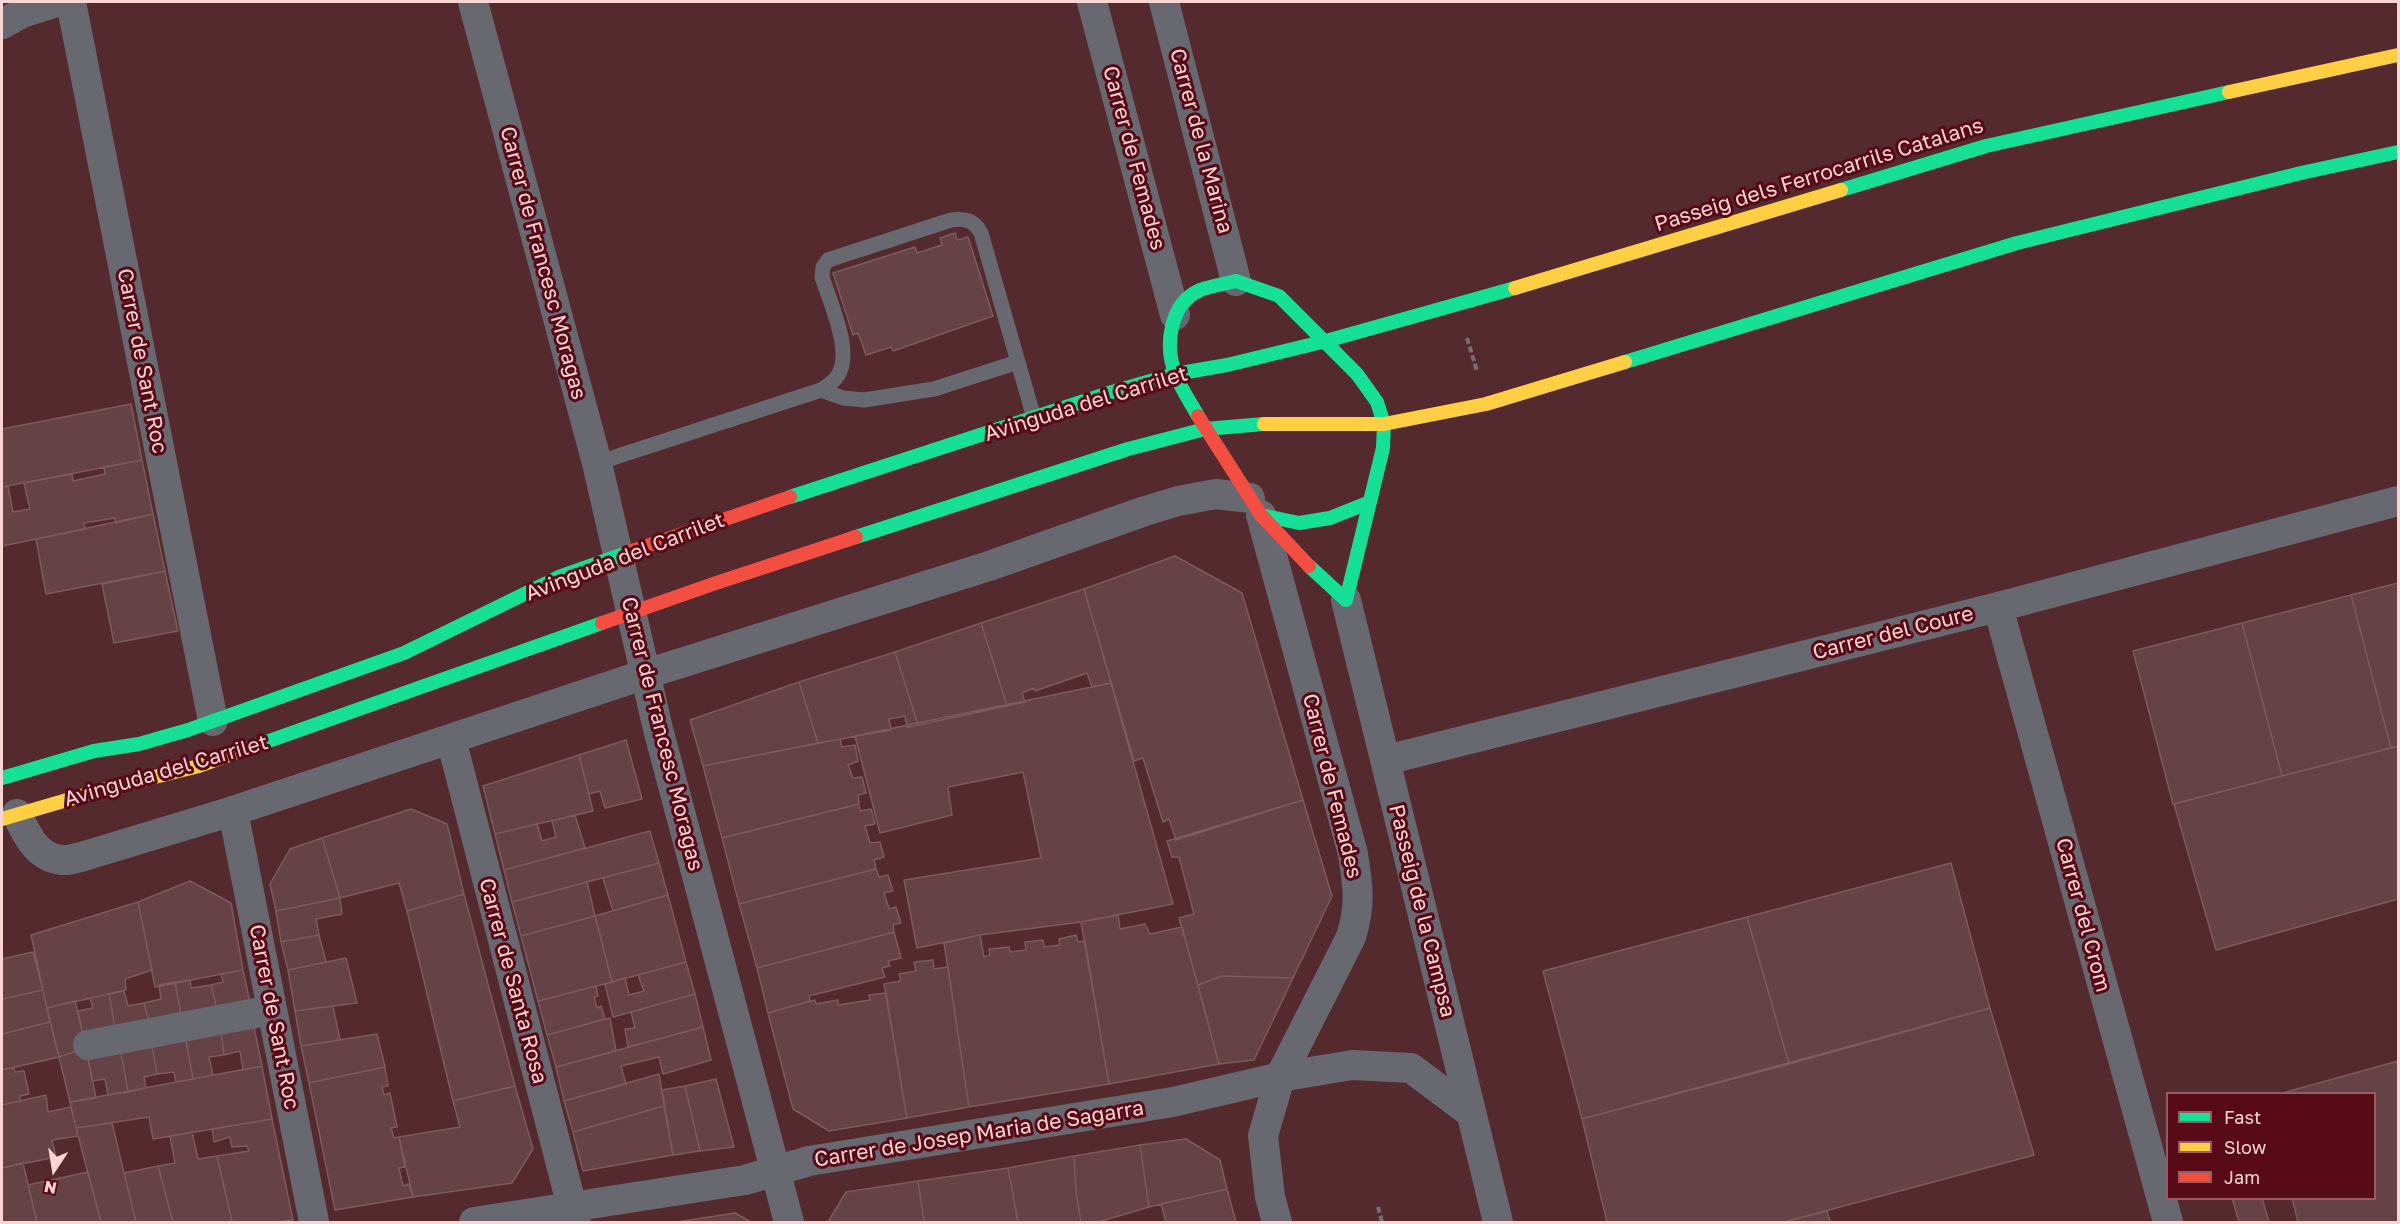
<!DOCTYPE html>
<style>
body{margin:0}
#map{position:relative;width:2400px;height:1224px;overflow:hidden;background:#542a2e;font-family:"Golos Text",sans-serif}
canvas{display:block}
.frame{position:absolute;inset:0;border:3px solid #fbd4d4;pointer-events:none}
.legend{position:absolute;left:2166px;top:1092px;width:210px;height:108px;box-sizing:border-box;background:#580a17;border:2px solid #995b63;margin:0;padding:8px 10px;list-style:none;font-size:18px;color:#fbd4d4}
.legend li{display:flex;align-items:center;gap:12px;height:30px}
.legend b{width:30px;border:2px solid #995b63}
.north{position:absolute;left:24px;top:1140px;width:60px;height:60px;-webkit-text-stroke:4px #580a17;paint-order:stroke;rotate:192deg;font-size:16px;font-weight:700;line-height:24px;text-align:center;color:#fbd4d4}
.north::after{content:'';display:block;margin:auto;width:21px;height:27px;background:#fbd4d4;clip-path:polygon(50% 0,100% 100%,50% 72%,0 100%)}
</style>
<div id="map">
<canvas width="2400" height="1224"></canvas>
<div class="frame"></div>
<ul class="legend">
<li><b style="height:8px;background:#16e098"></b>Fast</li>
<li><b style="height:8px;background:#ffcf43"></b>Slow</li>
<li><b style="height:8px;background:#f24e42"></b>Jam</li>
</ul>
<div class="north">N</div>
</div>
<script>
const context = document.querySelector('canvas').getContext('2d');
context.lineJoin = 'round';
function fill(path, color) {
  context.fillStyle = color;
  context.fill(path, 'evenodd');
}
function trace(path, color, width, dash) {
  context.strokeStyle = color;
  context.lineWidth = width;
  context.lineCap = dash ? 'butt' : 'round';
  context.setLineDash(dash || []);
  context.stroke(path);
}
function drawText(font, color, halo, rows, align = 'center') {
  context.font = font + ' "Golos Text",sans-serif';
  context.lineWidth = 6;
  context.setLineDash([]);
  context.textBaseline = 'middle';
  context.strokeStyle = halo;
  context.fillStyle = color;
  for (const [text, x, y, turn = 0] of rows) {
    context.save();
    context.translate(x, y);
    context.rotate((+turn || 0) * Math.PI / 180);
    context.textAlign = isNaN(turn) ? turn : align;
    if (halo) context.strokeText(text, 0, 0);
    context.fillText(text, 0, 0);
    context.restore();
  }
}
const building = new Path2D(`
 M955,233l2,7 11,-3 25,79 -100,35 -2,-4 -25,8 -8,-22 -5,2 -20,-62 82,-26 2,6 25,-8 -2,-7z
 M131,404l11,56 -140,27v-58z
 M142,460l11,54 -37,9 -1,-5 -31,5 1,6 -83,17v-59l6,-1 5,26 17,-3 -6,-26 48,-9 1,7 32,-7 -1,-7z
 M153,514l12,57 -119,23 -10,-55z
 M1175,556l67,37 61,207 -127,40 -7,-21 -6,3 -20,-64 -9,3 -50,-172z
 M165,571l13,60 -64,12 -12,-59z
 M2398,583v163l-7,2 -40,-153z
 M1084,589l27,94 -19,4 -5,-14 -52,18 -1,-3 -12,5 3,9 -18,4 -26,-83z
 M2351,595l40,153 -109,28 -40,-153z
 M981,623l26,83 -89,19 -23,-73z
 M2242,623l40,153 -109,28 -40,-153z
 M895,652l23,73 -11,2 -2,-11 -16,3 2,11 -73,13 -19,-61z
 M799,682l19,61 -115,23 -13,-46z
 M1111,683l62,221 -92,18 -101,13 -63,13 -13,-68 137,-22 -18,-86 -75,15 4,28 -72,18 -25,-97z
 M840,739l2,8 13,-2 3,16 -10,4 5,13 9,-1 4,16 -8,2 1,9 -137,34 -19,-72z
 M626,740l16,59 -37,9 -5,-17 -11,3 -10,-39z
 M2398,746v153l-182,51 -42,-146z
 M579,755l14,56 -98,23 -12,-48z
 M1303,800l29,96 -39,82 -71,-2 -24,9 -19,-67 15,-4 -15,-57h-7l-5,-16z
 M859,804l1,7 11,-2 4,15 -10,2 5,17 10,-1 4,15 -10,3 2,9 -137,35 -17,-66z
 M411,809l36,15 17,70 -57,17 -8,-28 -59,15 -18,-60z
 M575,815l10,33 -81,22 -9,-36 42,-10 5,17 14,-4 -4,-16z
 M650,831l9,32 -147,39 -8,-32z
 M322,838l18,60 -64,13 -6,-27 20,-35z
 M659,863l9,32 -55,16 -10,-33z
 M1951,863l39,145 -201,56 -42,-147z
 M876,869l3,8 9,-2 5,16 -9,2 5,16 7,-2 5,16 -8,2 1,7 -137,36 -18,-64z
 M190,881l41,22 12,67 -88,17 -17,-85z
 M587,882l8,34 -74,20 -9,-34z
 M464,894l51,192 -62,15 -46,-190z
 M668,895l18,67 -74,20 -17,-66z
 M340,898l2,16 -26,5 3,16 -38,7 -5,-31z
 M138,902l14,68 -27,9 1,11 -79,18 -16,-73z
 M1118,915l2,14 25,-5 5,10 32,-7 37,137 -110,20 -28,-162z
 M595,916l17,66 -74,19 -17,-65z
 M1747,917l42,147 -207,55 -39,-148z
 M894,932l7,26 -13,3 2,5 -8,2 3,9 -76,19 1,5 -42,12 -11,-45z
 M319,935l7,27 -38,8 -7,-28z
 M980,935l4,22 6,-2 -1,-6 20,-2 1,5 16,-2 -1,-8 18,-2 1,7 16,-2 -1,-6 17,-4 2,7 7,-1 24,143 -140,23 -25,-164z
 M33,952l10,38 -41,9v-40z
 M346,958l11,45 -62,8 -7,-41z
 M933,960l1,9 14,-2 21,140 -62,11 -23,-134 17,-3 -2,-7 17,-3 -2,-9z
 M686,962l9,32 -82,23 -8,-33 20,-6 4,17 15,-4 -6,-16z
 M243,970l8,37 -33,7 -7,-29 12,-3 -2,-8z
 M1222,976l71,2 -39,82 -35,4 -21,-79z
 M190,980l1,8 20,-3 7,29 -36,7 -7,-39z
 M175,982l7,39 -32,5 -6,-23 17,-4 -2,-14z
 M596,986l2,10 -4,1 3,11 4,-2 4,13 -58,16 -9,-34z
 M43,990l7,32 -48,12v-35z
 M124,991l4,15 16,-3 6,23 -34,7 -7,-39z
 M886,993l21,125 -78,13 -36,-22 -25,-96 47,-13 1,4 22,-4v5l32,-5 -1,-5z
 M109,994l7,39 -32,6 -6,-28 15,-3 -3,-10z
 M695,994l8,33 -75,20 -3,-18 10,-1 -4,-16z
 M75,1001l11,47 -27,9 -12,-49z
 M333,1006l7,34 -39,6 -6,-35z
 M1990,1008l44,147 -250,67h-177l-25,-103z
 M610,1018l6,33 -60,16 -9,-32z
 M50,1022l9,35 -57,13v-36z
 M254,1027l8,39 -19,4 -3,-19 -16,4 -3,-23z
 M703,1027l8,33 -48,14 -4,-17 -38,9 5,18 -62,17 -8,-34z
 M221,1032l3,23 -15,2 4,18 -20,4 -7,-39z
 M377,1034l8,33 -76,16 -8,-37z
 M186,1040l7,39 -17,3 -2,-10 -17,2 -5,-27z
 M152,1047l5,27 -13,3 2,11 -18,4 -7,-39z
 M86,1048l10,50 -26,4 -11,-45z
 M121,1053l7,39 -20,3 -3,-16 -13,2 -4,-22z
 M2398,1061v161h-100l-6,-24h82v-104h-95z
 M262,1066l10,53 -119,20 -4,-22 -73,11 -6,-26z
 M14,1067l1,5 9,-1 5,23 -9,2v5l-18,4v-35z
 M385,1067l3,19 -6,1 2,8 6,-2 7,34 -6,1 3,10 5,-1 6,30 -6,1 4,18 6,-2 4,13 -78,13 -26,-127z
 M659,1074l5,32 -91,26 -9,-31z
 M716,1079l18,68 -34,4 -15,-65z
 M515,1086l18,63 -21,34 -99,14 -14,-60 61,-10 -7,-26z
 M685,1086l15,65 -27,4 -11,-65z
 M46,1095l2,17 23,-5 7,29 -26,4 4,17 -54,11v-63z
 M664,1106l9,49 -90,16 -10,-39z
 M272,1119l21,101 -17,2h-44l-15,-66 32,-5 -2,-5 -15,1 -2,-10 -16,5 -2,-13z
 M112,1123l12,50 12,49h-35l-25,-94z
 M192,1132l6,27 19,-3 15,66h-59l-15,-56 17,-3 -5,-27z
 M1186,1139l34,21 7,29 -78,18 -9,-62z
 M1140,1145l9,62 -51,15h-17l-5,-30 -2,-36z
 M1074,1156l2,36 5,30h-63l-10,-54z
 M23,1163l14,59h-35v-54z
 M158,1166l15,56h-37l-12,-49z
 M1008,1168l10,54h-94l-6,-41z
 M88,1172l13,50h-64l-9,-37z
 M918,1181l6,41h-96l18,-30z
 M1227,1189l9,33h-70l-5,-18z
 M2232,1198h30l7,24h-30z
 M1827,1211l3,11h-46z
 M735,1213l16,9h-74z`);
const path = new Path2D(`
 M1467,338l10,33
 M1378,1207l4,15`);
const lane = new Path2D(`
 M821,390c5,-3 11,-7 15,-12 19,-22 -6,-76 -14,-101l1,-10 5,-7 123,-40c14,-2 23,0 30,13l37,129
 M597,463l224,-73 22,8 21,2 70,-11 84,-27 16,56`);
const street = new Path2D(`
 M71,2l142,719
 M473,2l124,461 61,266 131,493
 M1092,2l83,313
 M1164,2l72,279
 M2,24l20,-11 35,-11
 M1261,515l92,339c5,33 8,50 -2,83l-71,140 -17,59 7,61 7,25
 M1346,600l152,622
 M1998,607l170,615
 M451,739l125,483
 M1386,760l612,-153 400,-106
 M233,811l81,411
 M17,814c9,20 20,44 45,46 5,1 13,-2 19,-3l152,-46 413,-137 343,-108 156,-55 33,-10 38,-7 34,4
 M88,1045l168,-32
 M474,1222l271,-42 64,-19 364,-59 107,-25 72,-12 59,3 60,45`);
const fast = new Path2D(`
 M1841,190l145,-44 243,-54
 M1236,281l43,15 78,78 20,28 7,22 -1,24 -37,152 -37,-34
 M1625,362l392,-119 284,-70 97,-21
 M1198,416c-7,-13 -17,-27 -22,-41 -12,-28 -7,-71 24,-85 11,-4 24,-6 36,-9
 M790,497l322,-105 63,-18 52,-9 99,-24 189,-53
 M1261,515l38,8 31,-5 40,-16
 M856,537l272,-88 77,-20 59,-5
 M232,754l370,-131
 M2,778l92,-27 45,-7 49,-14 216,-77 157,-77 68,-24`);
const slow = new Path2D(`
 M2229,92l169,-37
 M1515,288l326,-98
 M1264,424h120l102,-20 139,-42
 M2,819l96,-28 101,-25 33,-12`);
const jam = new Path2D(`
 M1198,416l63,99 48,51
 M629,552l161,-55
 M602,623l111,-39 143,-47`);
const streetNames = [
 ["Carrer de la Marina",1201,141,75],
 ["Carrer de Femades",1134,158,75],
 ["Passeig dels Ferrocarrils Catalans",1819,175,-17],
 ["Carrer de Francesc Moragas",543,263,75],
 ["Carrer de Sant Roc",142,361,79],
 ["Avinguda del Carrilet",1086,404,-17],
 ["Avinguda del Carrilet",625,557,-21],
 ["Carrer del Coure",1893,633,-14],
 ["Carrer de Francesc Moragas",662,734,76],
 ["Avinguda del Carrilet",166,771,-16],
 ["Carrer de Femades",1332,786,76],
 ["Passeig de la Campsa",1422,911,76],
 ["Carrer del Crom",2083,915,75],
 ["Carrer de Santa Rosa",513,981,75],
 ["Carrer de Sant Roc",274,1017,79],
 ["Carrer de Josep Maria de Sagarra",979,1134,-9]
];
fill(building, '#644245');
trace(building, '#7d5a5d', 1.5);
trace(path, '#776e75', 4, [6, 3]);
trace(lane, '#686871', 15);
trace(street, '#686871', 30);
trace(fast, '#16e098', 14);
trace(slow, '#ffcf43', 14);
trace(jam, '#f24e42', 14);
drawText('21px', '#fbd4d4', '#580a17', streetNames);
</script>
